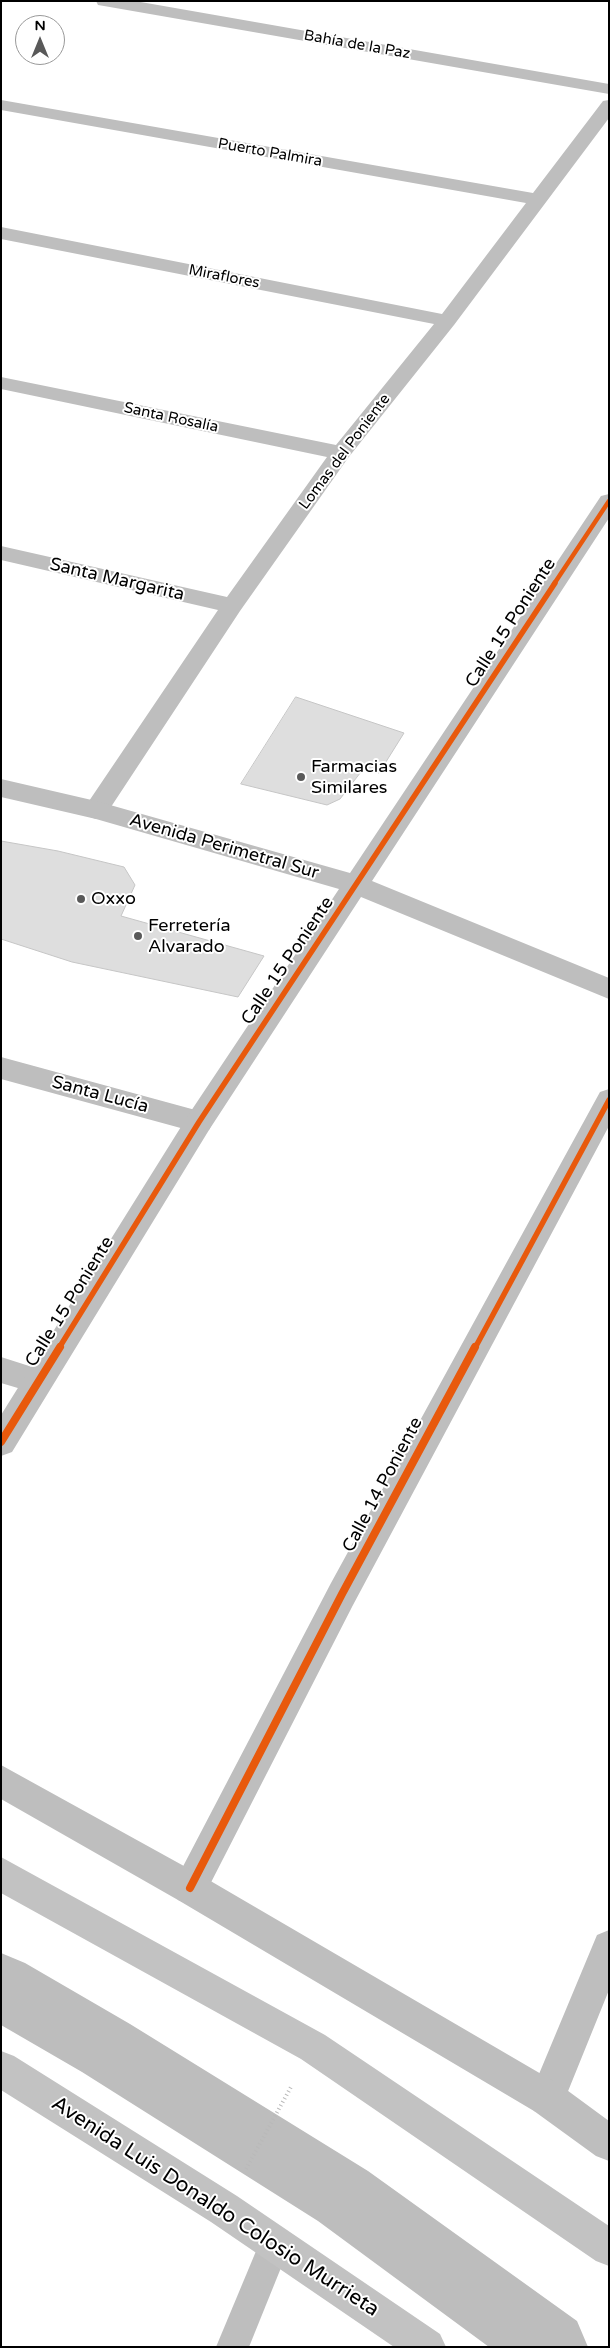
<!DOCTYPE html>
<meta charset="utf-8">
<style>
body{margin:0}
#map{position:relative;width:610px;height:2348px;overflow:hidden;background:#fff;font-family:"Varela Round",sans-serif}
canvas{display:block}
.frame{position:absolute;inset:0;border:2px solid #000;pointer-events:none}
.north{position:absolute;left:15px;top:15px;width:50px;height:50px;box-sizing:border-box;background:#fff;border:1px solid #999;border-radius:50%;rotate:0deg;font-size:14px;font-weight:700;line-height:20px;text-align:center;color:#000}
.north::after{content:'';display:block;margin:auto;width:18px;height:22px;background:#595959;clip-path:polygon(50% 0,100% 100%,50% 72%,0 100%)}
</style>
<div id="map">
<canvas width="610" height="2348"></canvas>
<div class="frame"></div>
<div class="north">N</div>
</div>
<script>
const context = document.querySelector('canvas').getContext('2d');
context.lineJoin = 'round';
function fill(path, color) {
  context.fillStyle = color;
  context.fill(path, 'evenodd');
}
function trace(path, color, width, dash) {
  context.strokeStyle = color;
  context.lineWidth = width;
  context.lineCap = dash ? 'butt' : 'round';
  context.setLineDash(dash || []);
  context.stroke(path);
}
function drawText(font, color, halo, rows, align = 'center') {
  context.font = font + ' "Varela Round",sans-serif';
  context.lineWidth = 4;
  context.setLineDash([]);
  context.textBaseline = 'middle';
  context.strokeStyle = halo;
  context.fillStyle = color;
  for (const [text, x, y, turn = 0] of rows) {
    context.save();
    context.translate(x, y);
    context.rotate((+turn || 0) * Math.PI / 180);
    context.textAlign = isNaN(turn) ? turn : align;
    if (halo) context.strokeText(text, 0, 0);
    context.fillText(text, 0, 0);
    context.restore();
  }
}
const canal = new Path2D(`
 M1,1953l24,10 105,61 238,147 209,150 11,26h-99l-171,-126 -236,-149 -81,-47z`);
const building = new Path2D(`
 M296,697l108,36 -25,40 -15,-5 -24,31 -13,6 -86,-21z
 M1,841l57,10 66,16 11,18 -14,31 143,40 -26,41 -166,-35 -71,-23z`);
const path = new Path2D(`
 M246,2169l45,-82`);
const service = new Path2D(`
 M275,2227l11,5 5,11 -42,104h-33l48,-115z`);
const minor = new Path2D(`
 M96,1h39l474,83v10l-505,-88 -6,-1z
 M1,100l532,93 70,-92 6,-1v18l-155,207 -106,133 -108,153 -135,205 -9,3 -9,-3 -3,-6 3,-6 131,-194 -217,-50v-14l226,51 100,-140 -326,-68v-12l335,68 98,-121 -433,-85v-12l441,87 84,-111 -525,-93z
 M1,1057l198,54 10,3 4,8 -4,8 -10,3 -198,-54z
 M609,1089v37l-256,479 -151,295 -12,5 -12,-5 -5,-12 5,-12 153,-293 269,-491z
 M1,1357l47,15 5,9 -5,9 -10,4 -37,-11z
 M609,1930v60l-49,121 -13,5 -13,-5 -5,-13 68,-163z`);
const tertiary = new Path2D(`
 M609,494v24l-237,363 237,97v21l-248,-102 -152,233 -197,322 -11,4v-41l188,-301 150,-225 -243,-70 -95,-22v-18l95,22 254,72 251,-377z
 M1,1765l201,111 358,209 49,36v40l-13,-5 -62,-45 -356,-211 -177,-101z`);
const secondary = new Path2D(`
 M1,1857l324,178 284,191v40l-13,-5 -295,-202 -300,-166z
 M1,2051l13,5 223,140 203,138 6,13h-52l-183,-125 -210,-132z`);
const cyclewayFar2 = new Path2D(`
 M554,584l55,-83`);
const cyclewayFar1 = new Path2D(`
 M59,1348l140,-226 356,-539
 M475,1348l134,-248`);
const cycleway = new Path2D(`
 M1,1442l59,-95
 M190,1888l152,-294 133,-247`);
const markers = [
 [301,777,5,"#595959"],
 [81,899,5,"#595959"],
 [138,936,5,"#595959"]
];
const farStreetnames = [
 ["Bahía de la Paz",357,45,10],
 ["Puerto Palmira",270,153,10],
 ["Miraflores",224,277,11],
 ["Santa Rosalía",171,418,12],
 ["Lomas del Poniente",345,452,-53]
];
const streetNames = [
 ["Santa Margarita",117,580,13],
 ["Calle 15 Poniente",511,623,-57],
 ["Avenida Perimetral Sur",224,847,16],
 ["Calle 15 Poniente",288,961,-56],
 ["Santa Lucía",100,1095,15],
 ["Calle 15 Poniente",70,1302,-58],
 ["Calle 14 Poniente",383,1485,-62]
];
const poiNames = [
 ["Farmacias",311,767],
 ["Similares",311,788],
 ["Oxxo",91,899],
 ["Ferretería",148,926],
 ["Alvarado",148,947]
];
const nearStreetnames = [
 ["Avenida Luis Donaldo Colosio Murrieta",215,2207,33]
];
fill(canal, '#bdbdbd');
fill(building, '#dedede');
trace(building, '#c6c6c6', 1);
trace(path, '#b9b9b9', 4, [1, 3]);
fill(service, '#bebebe');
fill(minor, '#bebebe');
fill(tertiary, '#bebebe');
fill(secondary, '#c2c2c2');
trace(cyclewayFar2, '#e8590c', 4.5);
trace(cyclewayFar1, '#e8590c', 5.5);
trace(cycleway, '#e8590c', 8);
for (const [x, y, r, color] of markers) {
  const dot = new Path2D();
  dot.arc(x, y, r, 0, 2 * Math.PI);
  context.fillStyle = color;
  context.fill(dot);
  trace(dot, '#fff', 2);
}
drawText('15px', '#000', '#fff', farStreetnames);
drawText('18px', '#000', '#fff', streetNames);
drawText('18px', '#000', '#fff', poiNames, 'left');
drawText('21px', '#000', '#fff', nearStreetnames);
</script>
